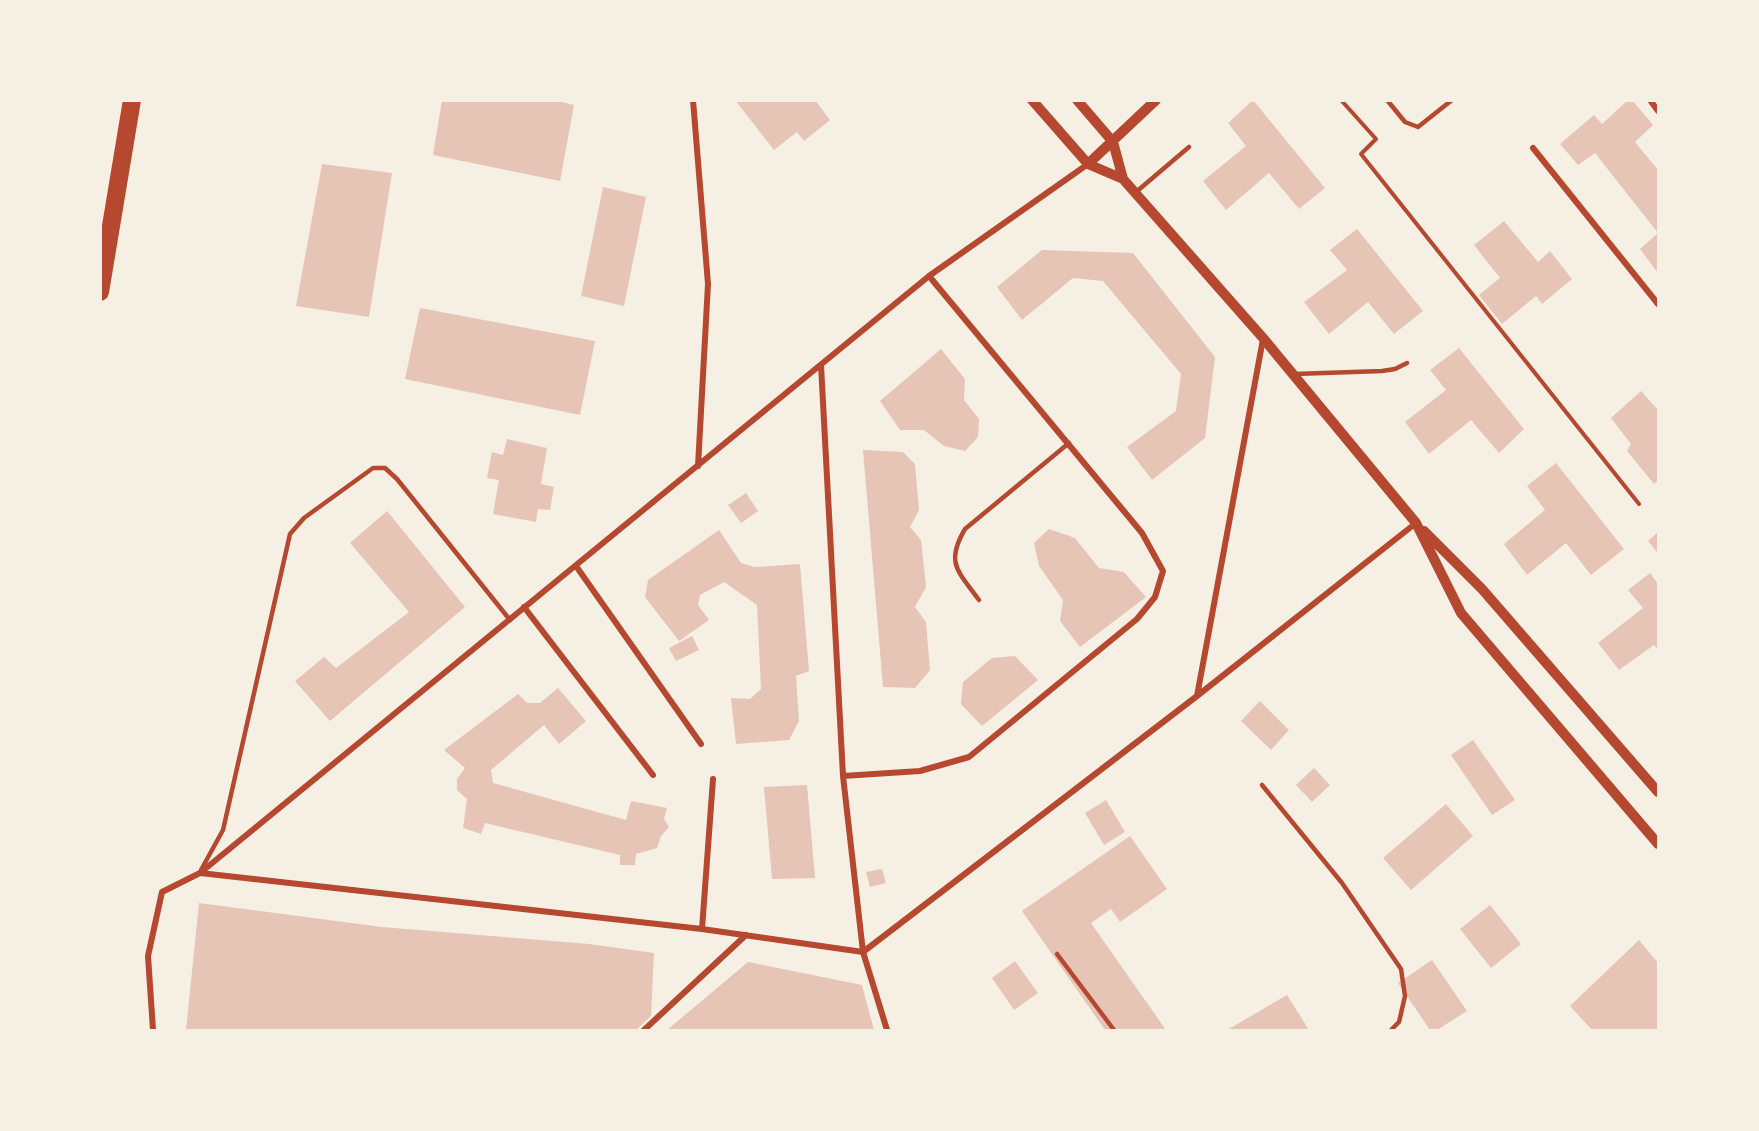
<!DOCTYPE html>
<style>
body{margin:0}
#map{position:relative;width:1759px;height:1131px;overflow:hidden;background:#f6efe4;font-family:"Public Sans",sans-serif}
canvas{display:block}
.frame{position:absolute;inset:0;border:102px solid #f6efe4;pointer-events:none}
</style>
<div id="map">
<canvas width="1759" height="1131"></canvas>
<div class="frame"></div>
</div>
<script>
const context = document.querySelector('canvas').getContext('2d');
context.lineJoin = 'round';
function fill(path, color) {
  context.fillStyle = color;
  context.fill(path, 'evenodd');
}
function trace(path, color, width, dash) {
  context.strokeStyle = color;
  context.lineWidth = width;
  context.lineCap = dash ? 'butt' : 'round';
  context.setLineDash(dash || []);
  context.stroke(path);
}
const building = new Path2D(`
 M442,100h112l20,5 -14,76 -127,-26z
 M735,100h80l15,20 -26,21 -7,-9 -23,18z
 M1253,100l72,88 -26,21 -30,-36 -43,37 -23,-29 43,-35 -18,-23z
 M1628,100h4l21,25 -18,17 23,28v63l-63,-80 -17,12 -18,-21 34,-29 8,9z
 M322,164l70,9 -23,144 -73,-11z
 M603,187l43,10 -22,109 -43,-10z
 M1504,221l34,41 12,-11 22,28 -30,25 -6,-8 -34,28 -23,-29 21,-17 -26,-33z
 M1357,229l66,82 -29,23 -26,-32 -39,32 -25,-32 43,-32 -17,-20z
 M1658,233v40l-18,-24z
 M1042,250l91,3 82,104 -10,81 -53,42 -25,-33 49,-36 5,-37 -78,-93 -30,-3 -51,42 -25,-33z
 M420,308l175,33 -15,74 -175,-36z
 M1459,348l65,81 -25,24 -28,-33 -42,34 -24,-32 41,-32 -16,-20z
 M941,349l24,30 -1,21 15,19 -1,18 -13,14 -21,-5 -20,-16h-24l-20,-29z
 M1641,391l17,19v70l-4,4 -27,-33 4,-7 -20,-26z
 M507,439l40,9 -6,36 13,3 -4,23 -12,-1 -2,13 -43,-8 6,-34 -12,-2 5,-26 11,3z
 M863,450l40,2 12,12 4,46 -9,17 11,13 5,47 -11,20 11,15 4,48 -15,18 -32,-1z
 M1556,463l68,86 -33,26 -25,-32 -39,32 -23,-31 41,-34 -18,-24z
 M746,493l12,18 -17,12 -13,-18z
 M387,511l78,96 -135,114 -35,-40 29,-24 12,11 73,-56 -59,-69z
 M1049,529l26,9 24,30 25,4 22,25 -66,50 -20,-26 3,-21 -24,-34 -5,-23z
 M719,530l22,33 14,4 45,-3 9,107 -13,5 3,45 -10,19 -53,4 -5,-46 19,1 11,-10 -4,-84 -33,-23 -24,13 -2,10 11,15 -30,21 -34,-44 3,-17z
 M1658,532v21l-10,-12z
 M1650,573l8,11v66l-4,-5 -35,25 -21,-27 45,-35 -15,-18z
 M692,636l7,14 -23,11 -7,-13z
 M1015,656l23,24 -56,46 -21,-22 2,-22 29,-24z
 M558,688l28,33 -27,23 -15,-19 -53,45 2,13 133,37 5,-19 36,7 -3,11 5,8 -8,9 -4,12 -21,6 -1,11h-15v-10l-135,-32 -4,11 -18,-6 4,-29 -10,-9v-11l8,-11 -21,-18 74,-56 9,9h13z
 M1260,701l29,29 -18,20 -30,-29z
 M1473,740l42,60 -23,15 -41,-60z
 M1314,768l16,17 -18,17 -16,-17z
 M807,785l8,93 -43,1 -8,-92z
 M1106,800l19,32 -21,13 -19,-32z
 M1446,804l27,32 -62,54 -28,-32z
 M1130,836l37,53 -47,33 -9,-13 -20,14 75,107h-61l-83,-119z
 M882,869l4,14 -16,4 -4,-15z
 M199,903l183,24 207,17 65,9 -3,63 -15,14h-450z
 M1490,905l31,39 -30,24 -31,-39z
 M1639,940l19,23v67h-66l-22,-24z
 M1432,960l35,51 -30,19h-7l-32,-47z
 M1015,961l23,32 -24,17 -22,-32z
 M748,962l114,23 12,45h-207z
 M1287,995l22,35h-82z`);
const path = new Path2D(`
 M1341,100l35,39 -15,15 278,350`);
const service = new Path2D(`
 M1387,100l18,22 13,5 34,-27
 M1136,192l53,-45
 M1294,374l88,-3 13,-2 12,-6
 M979,600c-21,-29 -34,-37 -14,-71l104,-86
 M1262,785l80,98 59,86 4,27 -6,26 -8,8
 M201,870l22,-40 67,-296 14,-16 69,-50h12l12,11 113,141
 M1057,954l57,76`);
const minor = new Path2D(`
 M693,100l15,184 -10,182
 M1650,100l8,11
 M1533,148l125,156
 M821,365l22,411 20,176 24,78
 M576,566l125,178
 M524,607l129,168
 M1197,696l66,-357
 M843,776l77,-5 49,-14 168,-138 18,-22 8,-26 -21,-38 -213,-257
 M200,873l502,56 161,23 334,-256 219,-173
 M702,929l11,-150
 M153,1030l-5,-74 14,-64 38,-19 729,-597 159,-112
 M644,1030l102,-95`);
const tertiary = new Path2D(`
 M1032,100l56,64 35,15 140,159 153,185 45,90 197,231
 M1077,100l36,42 10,37
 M1088,164l68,-64
 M1424,531l58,58 176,203`);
const motorway = new Path2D(`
 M100,292l32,-192`);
fill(building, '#e6c5b7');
trace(path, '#b5482f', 4);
trace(service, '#b5482f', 4.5);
trace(minor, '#b5482f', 6);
trace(tertiary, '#b5482f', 10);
trace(motorway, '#b5482f', 18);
</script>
